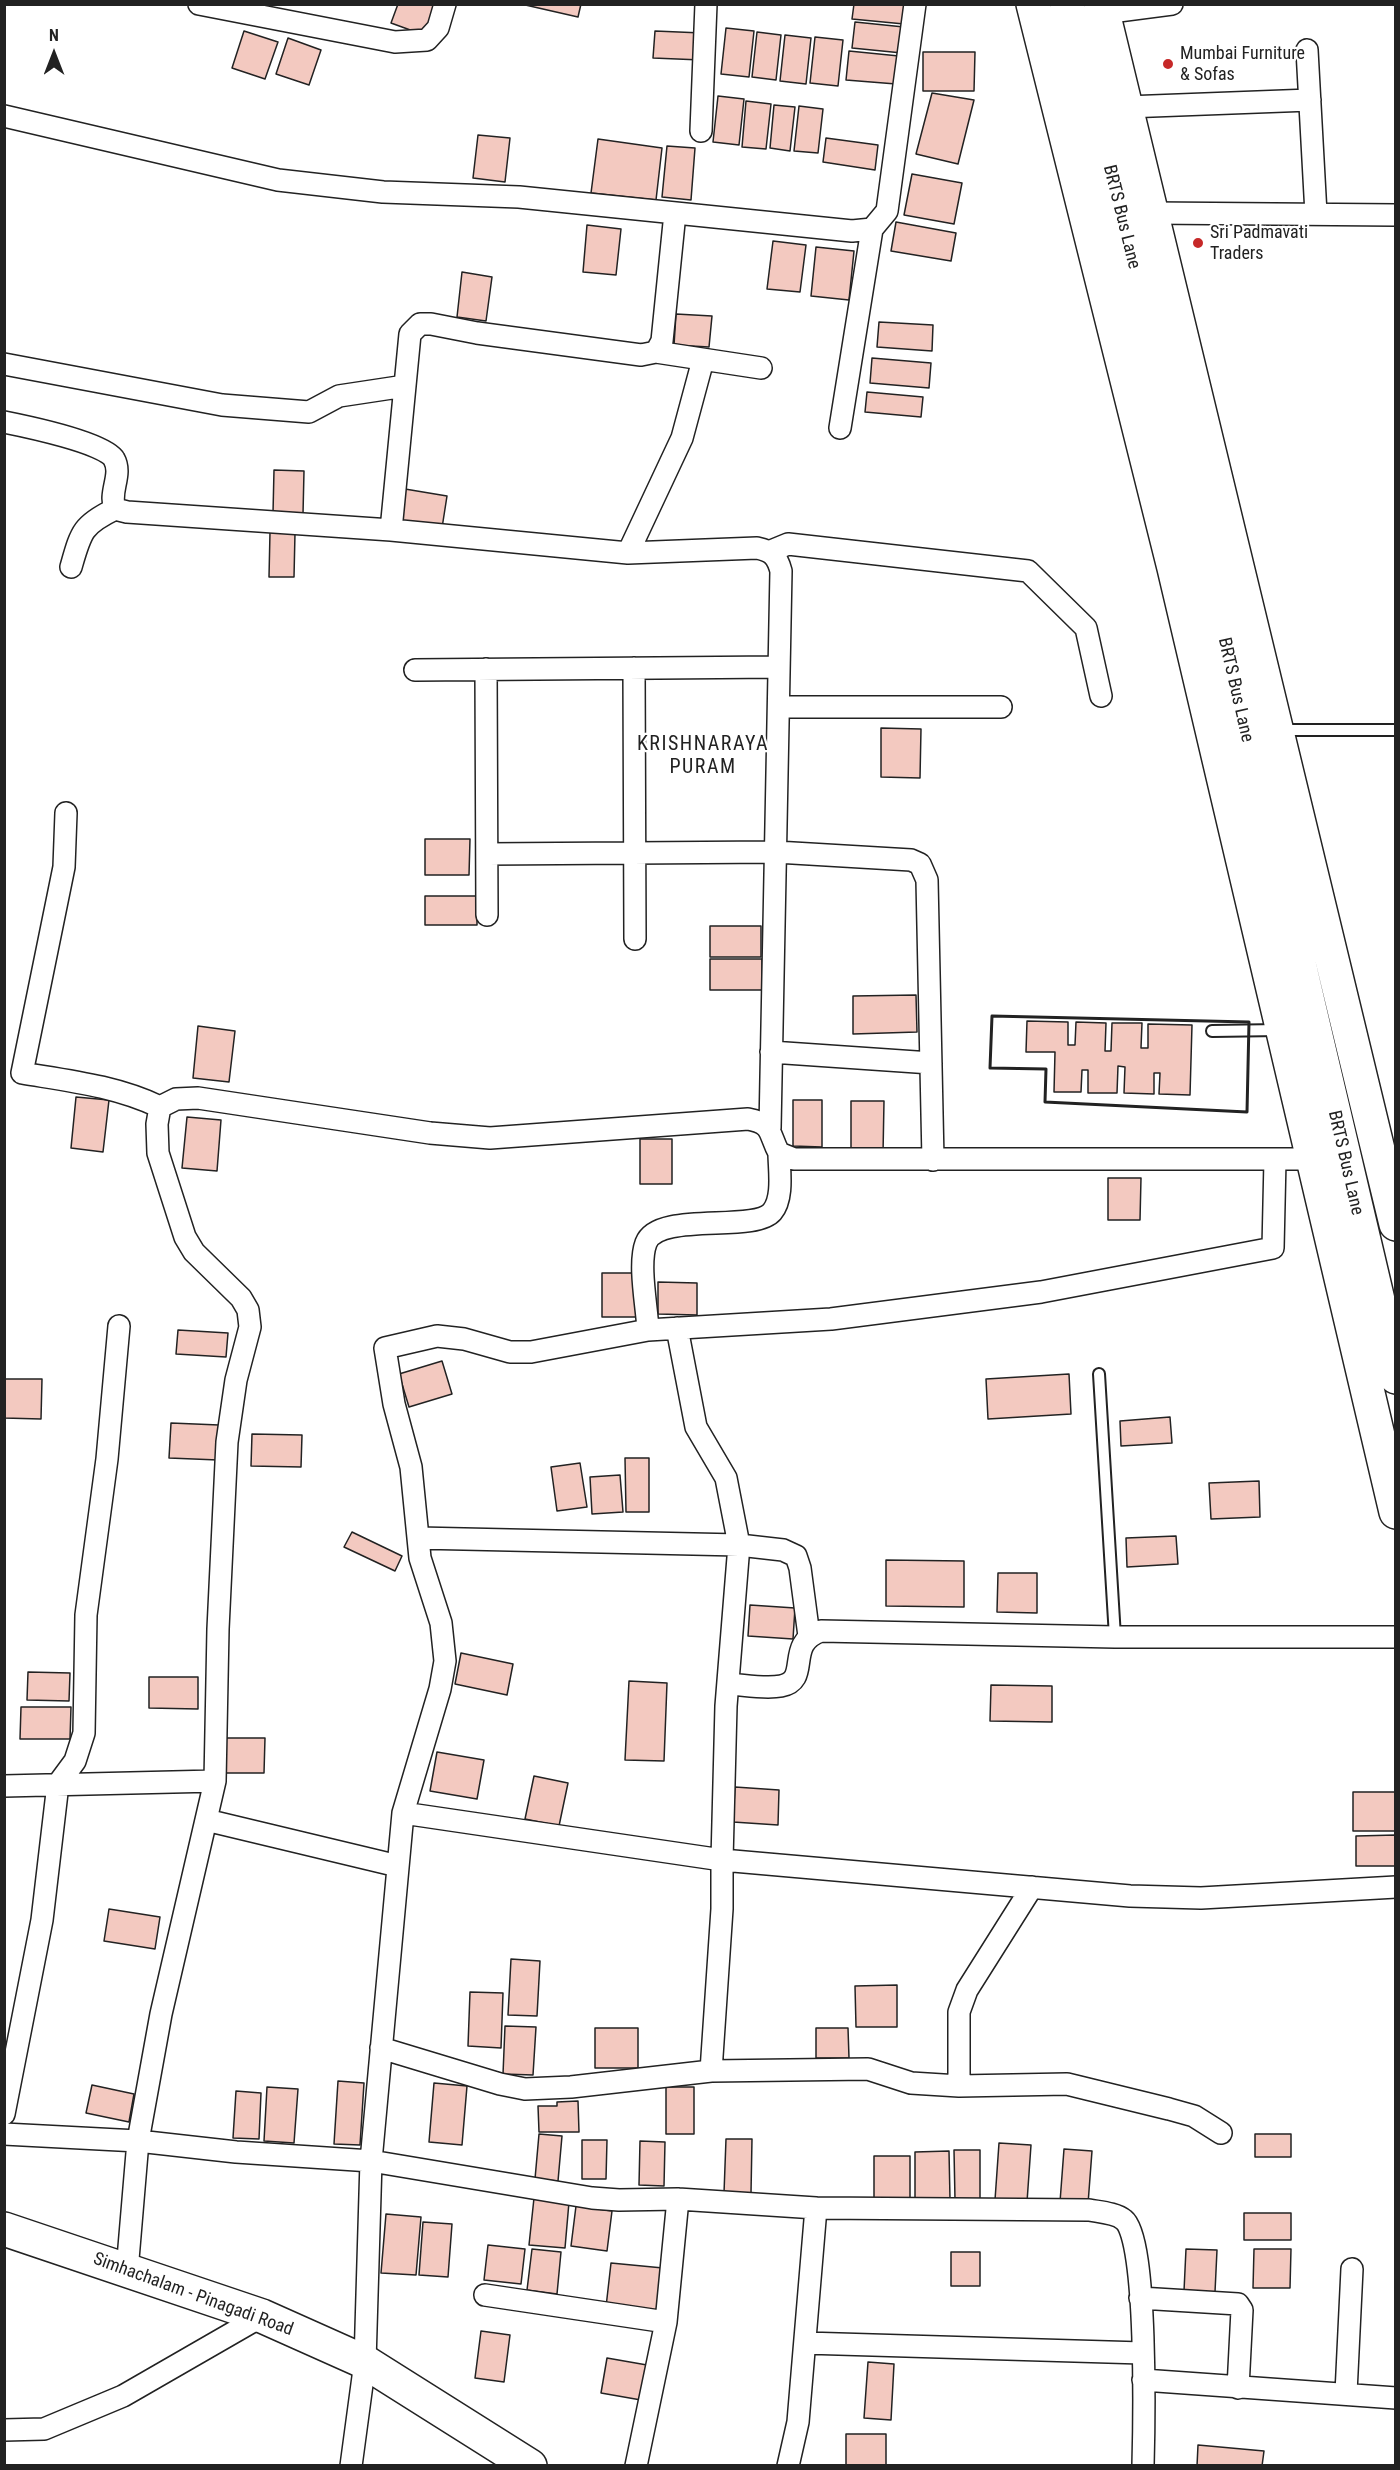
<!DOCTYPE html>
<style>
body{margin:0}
#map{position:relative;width:1400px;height:2470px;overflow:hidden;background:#fff;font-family:"Roboto Condensed",sans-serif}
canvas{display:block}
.frame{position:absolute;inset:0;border:6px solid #222;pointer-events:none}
.north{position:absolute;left:24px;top:24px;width:60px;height:60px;-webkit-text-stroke:4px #fff;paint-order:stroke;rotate:0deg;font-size:16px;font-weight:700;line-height:24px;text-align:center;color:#222}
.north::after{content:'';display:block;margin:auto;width:21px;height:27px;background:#222;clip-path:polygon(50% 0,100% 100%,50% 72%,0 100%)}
</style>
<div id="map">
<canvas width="1400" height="2470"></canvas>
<div class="frame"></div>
<div class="north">N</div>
</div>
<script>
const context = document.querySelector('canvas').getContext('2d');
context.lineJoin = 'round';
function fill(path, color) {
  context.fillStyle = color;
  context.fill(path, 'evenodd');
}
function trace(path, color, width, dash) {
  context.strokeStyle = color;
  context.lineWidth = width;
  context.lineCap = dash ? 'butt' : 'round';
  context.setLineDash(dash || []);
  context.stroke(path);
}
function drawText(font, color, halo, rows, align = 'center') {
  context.font = font + ' "Roboto Condensed",sans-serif';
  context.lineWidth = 4.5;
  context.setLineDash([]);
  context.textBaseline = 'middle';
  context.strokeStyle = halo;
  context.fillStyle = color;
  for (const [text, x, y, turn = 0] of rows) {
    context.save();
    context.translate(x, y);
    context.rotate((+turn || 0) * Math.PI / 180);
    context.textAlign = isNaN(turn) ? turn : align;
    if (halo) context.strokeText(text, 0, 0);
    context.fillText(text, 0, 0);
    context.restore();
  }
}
const building = new Path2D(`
 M398,4h38l-12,31 -33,-12z
 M521,4h60l-3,13z
 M854,4h52l-2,20 -52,-5z
 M855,22l49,5 -2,26 -50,-5z
 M726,28l28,3 -5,46 -28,-3z
 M244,31l34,11 -13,37 -33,-11z
 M655,31l47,2 -1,27 -48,-2z
 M757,32l24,3 -5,45 -24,-3z
 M785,35l26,3 -5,46 -26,-3z
 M815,37l28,3 -5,46 -28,-3z
 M288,38l33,12 -12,35 -33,-11z
 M849,51l50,5 -3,28 -50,-4z
 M923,52h52l-1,39h-51z
 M932,93l42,7 -16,64 -42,-10z
 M718,96l26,3 -5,46 -26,-3z
 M746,101l25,3 -5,45 -24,-2z
 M774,105l21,2 -5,44 -20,-3z
 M799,106l24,3 -5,44 -24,-2z
 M478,135l32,3 -5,44 -32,-4z
 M826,138l52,7 -3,25 -52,-8z
 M598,139l64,9 -6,52 -65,-7z
 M667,146l28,2 -4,52 -29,-3z
 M912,174l50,9 -8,41 -50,-9z
 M896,222l60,11 -5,28 -60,-10z
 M587,225l34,4 -5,46 -33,-3z
 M773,241l33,4 -6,47 -33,-3z
 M816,247l38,4 -5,49 -38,-4z
 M462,272l30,5 -6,44 -29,-4z
 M676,314l36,2 -3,31 -35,-2z
 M879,322l54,3 -1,26 -55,-4z
 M872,358l59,5 -2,25 -59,-5z
 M867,392l56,5 -2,20 -56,-5z
 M274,470l30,1 -1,43 -30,-1z
 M405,489l42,7 -5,32 -42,-7z
 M270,532l25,1 -1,44h-25z
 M881,728l40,1 -1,49 -39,-1z
 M425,839h45l-1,36h-44z
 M425,896h52v29h-52z
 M710,926h51v31h-51z
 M710,959h52v31h-52z
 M916,995l1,37 -64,2v-38z
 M1027,1021l41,1v23h7l1,-23 30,1 -1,28h6l1,-28h30l-1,25h7v-24l44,1 -2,70 -31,-1 1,-21h-6v21l-30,-1 1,-26 -7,-1 -1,27h-29v-23h-6l-1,22h-27l1,-40h-29z
 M198,1026l37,5 -6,51 -36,-4z
 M76,1097l33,3 -6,52 -32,-4z
 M793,1100h29v47l-29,-1z
 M851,1101h33l-1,53h-32z
 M187,1117l34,3 -4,51 -35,-3z
 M640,1139h32v45h-32z
 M1108,1178h33l-1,42h-32z
 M602,1273h36v44h-36z
 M658,1282l39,1v32l-39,-1z
 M178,1330l50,3 -2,24 -50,-3z
 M442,1361l10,33 -43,13 -10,-33z
 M1069,1374l2,40 -83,5 -2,-40z
 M4,1379h38l-1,40 -37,-1z
 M1170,1417l2,26 -51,3 -1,-25z
 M171,1423l48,2 -1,35 -49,-2z
 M252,1434l50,1 -1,32 -50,-1z
 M625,1458h24v54h-23z
 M580,1463l7,44 -30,4 -6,-44z
 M620,1475l3,37 -31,2 -2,-37z
 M1259,1481l1,36 -49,2 -2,-36z
 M352,1532l50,24 -7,15 -51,-24z
 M1176,1536l2,28 -51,3 -1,-29z
 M886,1560l78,1v46l-78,-1z
 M998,1573h39v40l-40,-1z
 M750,1605l45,3 -2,31 -45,-3z
 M461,1653l52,11 -6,31 -52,-11z
 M28,1672l42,1 -1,28 -42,-1z
 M149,1677h49v32l-49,-1z
 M629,1681l38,2 -3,78 -39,-1z
 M991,1685l61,1v36l-62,-1z
 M21,1707h50l-1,32h-50z
 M226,1738h39l-1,35h-38z
 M437,1752l47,8 -7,39 -47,-8z
 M534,1776l34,7 -9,43 -34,-7z
 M735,1787l44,3 -1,35 -45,-3z
 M1353,1792h43v39h-43z
 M1396,1835v31h-40v-30z
 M109,1909l51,8 -5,32 -51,-8z
 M511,1959l29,2 -3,55 -29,-1z
 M897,1985v42h-41l-1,-41z
 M470,1992l33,1 -2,55 -33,-2z
 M505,2026l31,1 -3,48 -30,-1z
 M595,2028h43v40h-43z
 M816,2028h32l1,30h-33z
 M338,2081l26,2 -4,62 -26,-1z
 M434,2083l33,3 -5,59 -33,-3z
 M92,2085l42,9 -5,28 -43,-9z
 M267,2087l31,2 -4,54 -30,-2z
 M666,2087h28v47h-28z
 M236,2091l25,2 -2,46 -26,-1z
 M578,2101l1,31h-40l-1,-26h19v-4z
 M539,2134l23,2 -4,45 -23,-2z
 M1255,2134h36v23h-36z
 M726,2139h26l-1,54h-27z
 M582,2140h25l-1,39h-24z
 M640,2141l25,1 -1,44 -25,-1z
 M999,2143l32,2 -4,57 -32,-2z
 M1064,2149l28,2 -4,53 -28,-2z
 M954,2150h26v50h-25z
 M949,2151l1,48h-35v-47z
 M874,2156h36v43h-36z
 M534,2198l35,4 -4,46 -36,-3z
 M576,2206l36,5 -5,40 -36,-5z
 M1244,2213h47v27h-47z
 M386,2214l35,3 -5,58 -35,-2z
 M423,2222l29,2 -4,53 -29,-2z
 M488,2245l37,4 -4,35 -37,-4z
 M532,2249l29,3 -4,42 -30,-4z
 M1186,2249l31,1 -2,42 -31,-1z
 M1254,2249h37l-1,39h-37z
 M951,2252h29v34h-29z
 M611,2263l52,5 -5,44 -52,-5z
 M481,2331l29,4 -6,47 -29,-4z
 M607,2358l40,7 -6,35 -40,-7z
 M868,2362l26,2 -3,56 -27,-2z
 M846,2434h40v32h-40z
 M1198,2445l66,6 -2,15h-65z`);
const lane = new Path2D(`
 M1282,730h114
 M1212,1031l67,-1
 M1099,1374l16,263`);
const street = new Path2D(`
 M199,4l196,38 32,-2 11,-12 7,-24
 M1103,13l69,-9
 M1307,50l9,164
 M1126,107l184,-7
 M4,116l274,64 105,12 136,5 333,34 20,-2 15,-18 28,-207
 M701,131l5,-127
 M1151,213l245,2
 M656,352l105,16
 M4,364l218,41 87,7 30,-16 66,-10
 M4,422c20,4 102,21 110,37 9,16 -6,33 1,50l12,3 264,18 237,23 129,-5c15,3 20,8 24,23l-11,557
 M840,428l32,-199
 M391,530l19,-196 10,-10h11l46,9 164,22 15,-3 6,-11 13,-128
 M771,551l17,-7 240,27 58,57 15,68
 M628,553l54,-115 21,-78
 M71,567c10,-35 11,-42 44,-58
 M634,668l1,271
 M486,669l1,246
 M415,670l364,-3
 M779,707h222
 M66,813l-2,54 -42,206c48,8 94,13 138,34
 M487,854l289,-2 135,8 9,4 7,16 6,280
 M771,1052l160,11
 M677,1328l19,99 30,51 13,67 -13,161 -4,154 408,36 71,2 195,-11
 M648,1330c-1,-23 -10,-66 -2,-87 12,-32 108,-10 126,-31 12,-14 7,-43 7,-59
 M418,1538l321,7 44,5 13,6 4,12 9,68
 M728,1684c17,1 37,5 53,2 31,-6 3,-42 40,-55l294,6h281
 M4,1786l211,-5 3,-152 9,-187 9,-62 14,-53 -2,-17 -7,-12 -47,-46 -9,-15 -27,-84 -1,-29 3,-17 16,-8 22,-1 232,35 60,5 258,-19c26,5 20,14 31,34l15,6h518
 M403,1813l37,-124 5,-28 -4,-38 -21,-65 -9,-91 -17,-63 -9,-56 52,-12 27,3 46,13h21l117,-22 183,-11 210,-27 232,-44 2,-88
 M206,1820l192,46
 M711,2071l157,-2 43,14 48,3 108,-2 102,25 25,7 27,17
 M959,2086v-74l8,-22 65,-103
 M4,2114l38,-194 16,-136 17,-23 9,-28 2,-118 21,-156 12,-133
 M4,2134l134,7 98,11 135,9 221,37 27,2 59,-1 138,9 273,2c10,2 27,3 35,10 24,19 20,209 19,246
 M127,2271l11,-130 23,-127 54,-233
 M485,2295l181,27
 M1140,2298l98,6 4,6 -4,78
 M805,2343l337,10
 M1143,2380l253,18
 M1346,2393l6,-124
 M4,2430l40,-1 79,-33 139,-80
 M351,2466l14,-104 6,-201 32,-348 319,47v49l-11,162 -140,16 -46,2 -25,-5 -119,-36
 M636,2466l30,-144 12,-123
 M788,2466l10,-44 18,-214`);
const primary = new Path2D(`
 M1033,4l141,564 222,944
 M1067,4l124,499 205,874
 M1101,4l295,1220
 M4,2229l258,87 103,46 165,104`);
const wall = new Path2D(`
 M992,1016l257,6 -2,90 -202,-10 1,-33 -56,-1z`);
const markers = [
 [1168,64,6,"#c62828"],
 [1198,243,6,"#c62828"]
];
const poiNames = [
 ["Mumbai Furniture",1180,54],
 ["& Sofas",1180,75],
 ["Sri Padmavati",1210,233],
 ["Traders",1210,254]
];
const streetNames = [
 ["BRTS Bus Lane",1121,217,76],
 ["BRTS Bus Lane",1235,690,77],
 ["BRTS Bus Lane",1345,1163,77],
 ["Simhachalam - Pinagadi Road",193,2295,20]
];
const neighbourhoodNames = [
 ["KRISHNARAYA",703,745],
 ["PURAM",703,768]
];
fill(building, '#f3c9c0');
trace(building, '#222', 1.5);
trace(lane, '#222', 14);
trace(street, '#222', 24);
trace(primary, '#222', 36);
trace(lane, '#fff', 10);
trace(street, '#fff', 21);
trace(primary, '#fff', 33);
trace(wall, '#222', 3);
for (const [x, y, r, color] of markers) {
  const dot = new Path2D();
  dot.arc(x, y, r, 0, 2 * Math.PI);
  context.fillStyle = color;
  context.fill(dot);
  trace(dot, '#fff', 2);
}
drawText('18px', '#222', '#fff', poiNames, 'left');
drawText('18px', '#222', '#fff', streetNames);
context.letterSpacing = '1.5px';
drawText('20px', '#222', '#fff', neighbourhoodNames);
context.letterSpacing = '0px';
</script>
